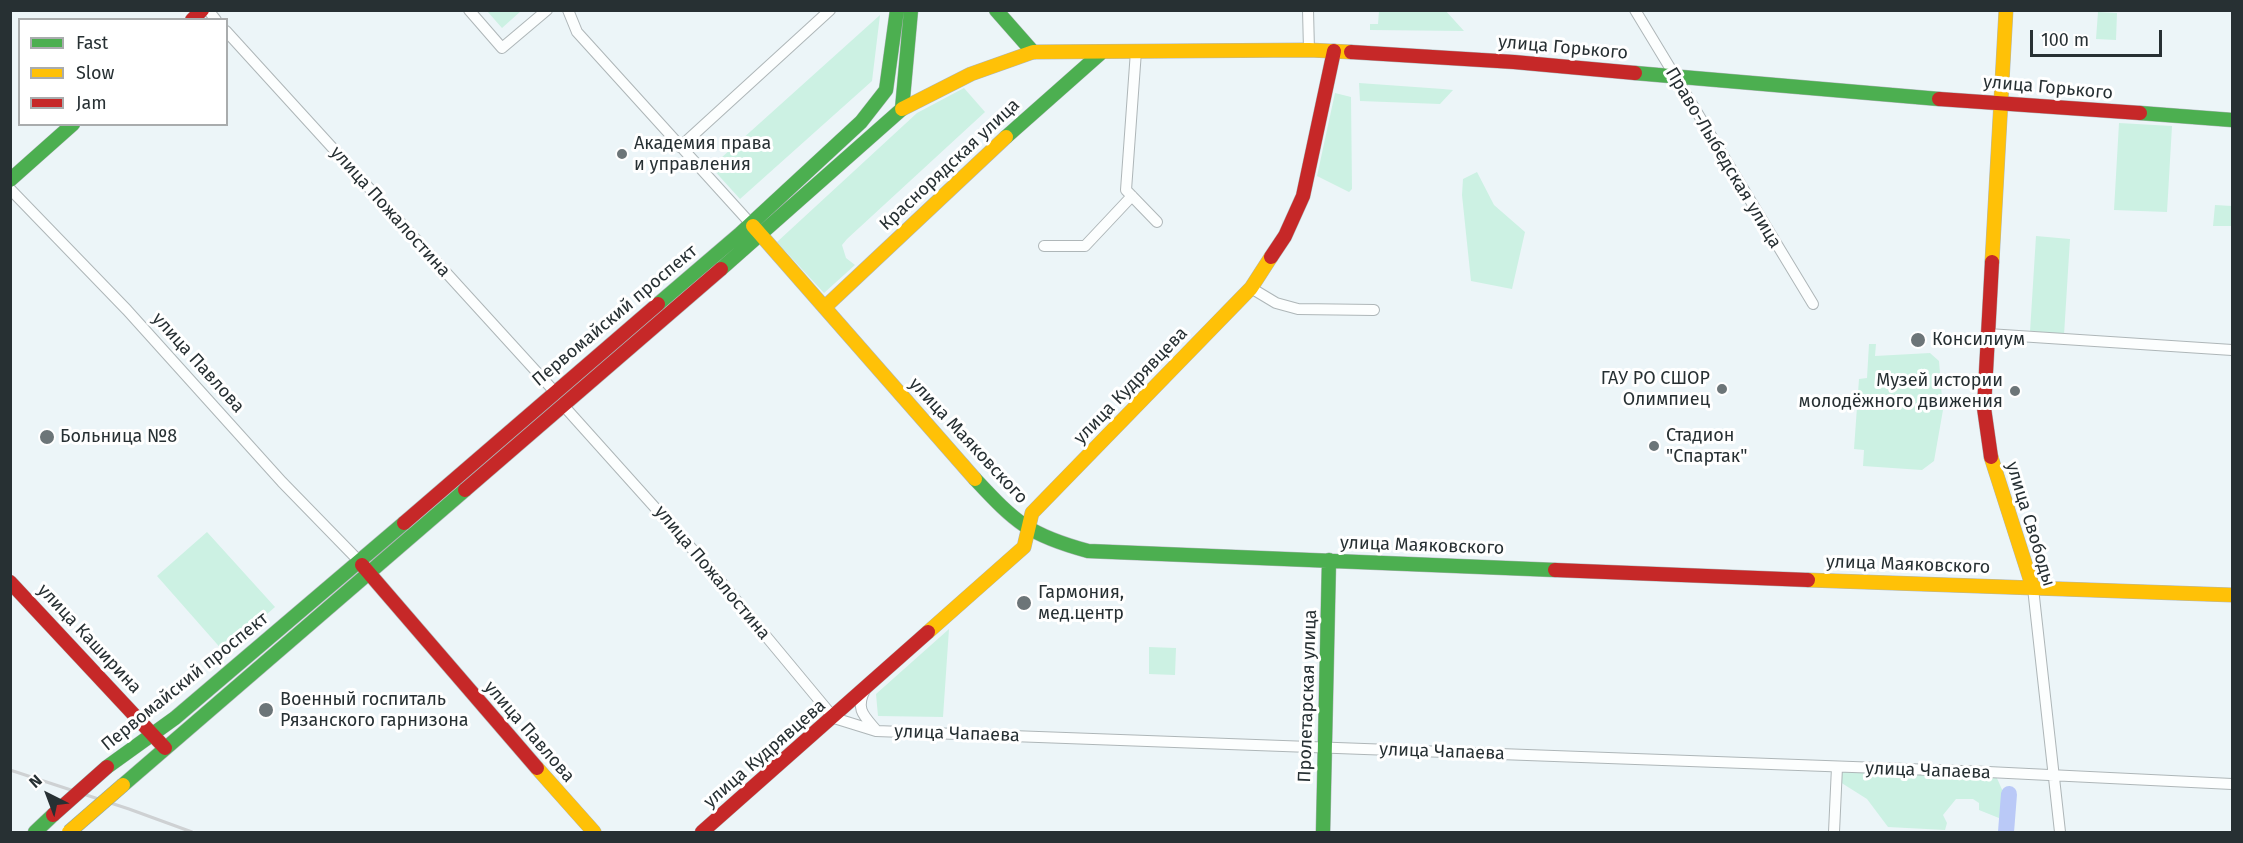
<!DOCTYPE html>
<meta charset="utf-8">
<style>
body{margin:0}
#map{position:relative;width:2243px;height:843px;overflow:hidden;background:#ecf5f8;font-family:"Fira Sans",sans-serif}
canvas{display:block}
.frame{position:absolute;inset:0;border:12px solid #273033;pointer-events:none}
.legend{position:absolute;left:18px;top:18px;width:210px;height:108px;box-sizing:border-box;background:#fff;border:2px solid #a9acad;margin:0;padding:8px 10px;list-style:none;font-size:18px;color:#273033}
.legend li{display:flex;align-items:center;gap:12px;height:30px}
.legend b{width:30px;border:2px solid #a9acad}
.north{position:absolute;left:18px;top:765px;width:60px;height:60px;-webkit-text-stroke:4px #fff;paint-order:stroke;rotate:318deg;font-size:16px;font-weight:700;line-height:24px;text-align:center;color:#273033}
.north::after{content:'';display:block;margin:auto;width:21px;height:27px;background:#273033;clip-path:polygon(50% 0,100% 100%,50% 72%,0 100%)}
.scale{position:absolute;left:2030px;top:30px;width:132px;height:27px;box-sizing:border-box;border:3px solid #273033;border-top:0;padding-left:8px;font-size:18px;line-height:21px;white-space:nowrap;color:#273033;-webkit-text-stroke:4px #fff;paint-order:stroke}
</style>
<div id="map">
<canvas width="2243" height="843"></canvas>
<div class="frame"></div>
<ul class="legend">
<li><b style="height:8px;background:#4caf50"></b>Fast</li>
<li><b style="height:8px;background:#ffc107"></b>Slow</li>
<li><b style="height:8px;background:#c62828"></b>Jam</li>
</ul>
<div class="north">N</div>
<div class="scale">100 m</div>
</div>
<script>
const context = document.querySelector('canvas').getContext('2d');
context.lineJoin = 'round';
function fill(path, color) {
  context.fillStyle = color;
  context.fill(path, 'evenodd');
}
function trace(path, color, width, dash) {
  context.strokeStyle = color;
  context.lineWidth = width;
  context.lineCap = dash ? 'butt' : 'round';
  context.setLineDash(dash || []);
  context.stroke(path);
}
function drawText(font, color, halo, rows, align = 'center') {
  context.font = font + ' "Fira Sans",sans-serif';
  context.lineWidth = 6;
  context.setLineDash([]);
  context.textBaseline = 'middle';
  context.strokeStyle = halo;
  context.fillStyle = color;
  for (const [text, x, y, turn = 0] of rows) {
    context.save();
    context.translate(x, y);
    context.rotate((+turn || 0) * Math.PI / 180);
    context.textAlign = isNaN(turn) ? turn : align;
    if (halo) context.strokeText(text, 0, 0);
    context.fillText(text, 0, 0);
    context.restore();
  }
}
const green = new Path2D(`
 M1445,10l19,21 -94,-1v-6h8l1,-13z
 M487,11h34l-19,17z
 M2098,12l19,1 -1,27 -20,-1z
 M880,15l-8,66 -132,118 -29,-32z
 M1359,83l84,6 10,1 -13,14 -80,-3z
 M964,88l21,24 -138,127 -5,6 4,13 9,7 -31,28 -47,-51 140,-129z
 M1335,93l16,4 1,92 -3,3 -32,-16z
 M2119,123l53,3 -5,86 -53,-2z
 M1477,172l17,33 31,27 -13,57 -41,-8 -9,-86 1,-16z
 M2215,205l17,1v20h-19z
 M2036,236l34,3 -6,96 -34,-3z
 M1869,344h7l-1,12 55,-3 9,8 4,49 -9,51 -12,9 -59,-4 1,-16 -10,-1 5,-70 8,-1z
 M207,532l68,75 -51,45 -67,-76z
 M949,629l-6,88 -65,-1 -2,-22z
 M1149,647l27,1 -1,27 -26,-1z
 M1840,770l156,6 8,18 -1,21 -4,3 -20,-8v-7l-6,-4h-17l-13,16 4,8 -2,7 -57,-3 -21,-28 -27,-17z`);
const river = new Path2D(`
 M2006,832l3,-38`);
const street = new Path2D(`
 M208,10l8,10
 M469,10l33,38 45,-38
 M568,10l9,22 174,192
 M1308,10l1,40
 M1635,10l178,294
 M226,31l328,360
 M1136,51l-10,139 31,32
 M680,147l150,-137
 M10,189l117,121 155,172 77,79
 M1044,246h41l47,-50
 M1251,288l25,15 22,6 76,1
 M1988,334l244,16
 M562,404l149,166 123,148 42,13 1112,41 244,12
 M2033,588l27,244
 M865,690c-10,19 -1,26 11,40
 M1834,832l3,-65`);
const fast = new Path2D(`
 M996,10l37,42
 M1635,73l304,26
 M2140,113l92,7
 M1006,137l96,-85
 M10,180l63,-56
 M721,269l181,-160 9,-99
 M658,304l83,-71 120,-111 25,-32 11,-80
 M975,479c41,44 54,56 113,72l467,19
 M107,767l68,-49 229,-195
 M123,785l342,-295
 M35,832l18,-17
 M1323,832l6,-272`);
const slow = new Path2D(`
 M902,109l69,-35 62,-22 276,-2 42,2
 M753,226l222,253
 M1992,262l14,-252
 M825,307l181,-170
 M1991,457l42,131
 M1808,580l424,15
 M928,632l96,-85 8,-34 219,-225 20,-31
 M537,768l57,64`);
const jam = new Path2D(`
 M192,20l10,-10
 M1351,52l163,10 121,11
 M1939,99l201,14
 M1271,257l14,-21 18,-40 31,-145
 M1991,457l-7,-49 8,-146
 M465,490l256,-221
 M404,523l254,-219
 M362,565l175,203
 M1555,570l253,10
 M10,582l155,166
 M702,832l226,-200`);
const rail = new Path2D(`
 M10,770l119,39 63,23`);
const slowBridge = new Path2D(`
 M69,832l54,-47`);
const jamBridge = new Path2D(`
 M53,815l54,-48`);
const markers = [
 [622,154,6,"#6c7578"],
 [1918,340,8,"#6c7578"],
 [1722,389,6,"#6c7578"],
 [2015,391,6,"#6c7578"],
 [47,437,8,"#6c7578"],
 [1654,446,6,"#6c7578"],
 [1024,603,8,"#6c7578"],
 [266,710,8,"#6c7578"]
];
const streetNames = [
 ["улица Горького",1563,48,5],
 ["улица Горького",2048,88,5],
 ["Право-Лыбедская улица",1723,158,59],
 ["Краснорядская улица",950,165,-43],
 ["улица Пожалостина",390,212,48],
 ["Первомайский проспект",615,316,-40],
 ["улица Павлова",198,363,48],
 ["улица Кудрявцева",1131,386,-46],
 ["улица Маяковского",968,441,47],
 ["улица Свободы",2030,524,73],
 ["улица Маяковского",1422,546,2],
 ["улица Маяковского",1908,565,2],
 ["улица Пожалостина",712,573,50],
 ["улица Каширина",89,639,47],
 ["Первомайский проспект",185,682,-39],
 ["Пролетарская улица",1308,696,-88],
 ["улица Павлова",529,732,49],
 ["улица Чапаева",957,734,2],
 ["улица Чапаева",1442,752,2],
 ["улица Кудрявцева",765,754,-41],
 ["улица Чапаева",1928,771,2]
];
const poiNames = [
 ["Академия права",634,144],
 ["и управления",634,165],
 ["Консилиум",1932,340],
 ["ГАУ РО СШОР",1710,379,"right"],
 ["Олимпиец",1710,400,"right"],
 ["Музей истории",2003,381,"right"],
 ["молодёжного движения",2003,402,"right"],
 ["Стадион",1666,436],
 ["\"Спартак\"",1666,457],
 ["Больница №8",60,437],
 ["Гармония,",1038,593],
 ["мед.центр",1038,614],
 ["Военный госпиталь",280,700],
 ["Рязанского гарнизона",280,721]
];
fill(green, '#ccf1e3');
trace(river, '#bac9f7', 16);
trace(street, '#aeb6b8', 12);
trace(fast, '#aeb6b8', 15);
trace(slow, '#aeb6b8', 15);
trace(jam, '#aeb6b8', 15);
trace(street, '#fcfefe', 10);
trace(fast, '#4caf50', 14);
trace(slow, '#ffc107', 14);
trace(jam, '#c62828', 14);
trace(rail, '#ced1d3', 3);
trace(slowBridge, '#8ba6a7', 15, []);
trace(jamBridge, '#8ba6a7', 15, []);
trace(slowBridge, '#ffc107', 14);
trace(jamBridge, '#c62828', 14);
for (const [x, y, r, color] of markers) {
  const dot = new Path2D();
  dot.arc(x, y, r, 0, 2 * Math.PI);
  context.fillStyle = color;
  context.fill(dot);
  trace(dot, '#fff', 2);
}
drawText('18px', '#273033', '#fff', streetNames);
drawText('18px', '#273033', '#fff', poiNames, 'left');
</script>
